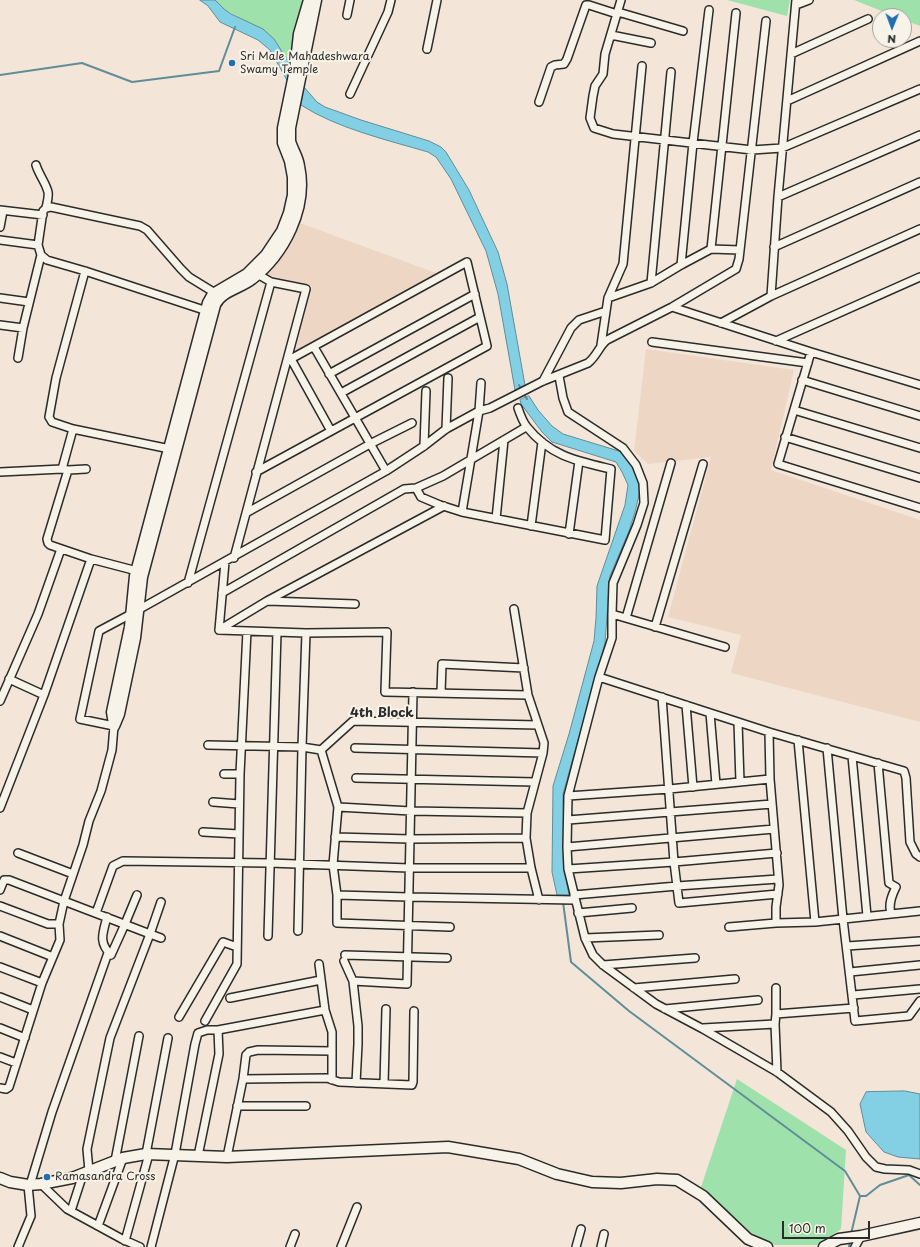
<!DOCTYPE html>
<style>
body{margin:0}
#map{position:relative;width:920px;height:1247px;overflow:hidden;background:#f3e6d8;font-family:"Playpen Sans",sans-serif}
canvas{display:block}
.north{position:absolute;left:872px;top:8px;width:40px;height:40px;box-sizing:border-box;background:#f7f3e8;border:1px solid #a5a39c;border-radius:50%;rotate:181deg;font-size:11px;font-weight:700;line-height:16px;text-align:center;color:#2b2b2b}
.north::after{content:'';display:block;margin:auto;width:14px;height:18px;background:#1f6fb2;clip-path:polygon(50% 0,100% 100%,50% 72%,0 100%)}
.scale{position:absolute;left:782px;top:1221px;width:88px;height:18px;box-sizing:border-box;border:2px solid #2b2b2b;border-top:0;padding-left:5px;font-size:12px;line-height:14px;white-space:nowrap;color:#2b2b2b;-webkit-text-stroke:3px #f7f3e8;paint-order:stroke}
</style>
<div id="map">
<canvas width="920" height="1247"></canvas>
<div class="north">N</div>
<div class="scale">100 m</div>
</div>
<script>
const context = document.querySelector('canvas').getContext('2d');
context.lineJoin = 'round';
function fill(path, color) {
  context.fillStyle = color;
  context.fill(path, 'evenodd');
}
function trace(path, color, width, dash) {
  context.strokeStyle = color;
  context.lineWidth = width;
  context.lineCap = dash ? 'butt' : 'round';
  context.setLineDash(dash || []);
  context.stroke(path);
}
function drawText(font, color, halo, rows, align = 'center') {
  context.font = font + ' "Playpen Sans",sans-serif';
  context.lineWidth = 4;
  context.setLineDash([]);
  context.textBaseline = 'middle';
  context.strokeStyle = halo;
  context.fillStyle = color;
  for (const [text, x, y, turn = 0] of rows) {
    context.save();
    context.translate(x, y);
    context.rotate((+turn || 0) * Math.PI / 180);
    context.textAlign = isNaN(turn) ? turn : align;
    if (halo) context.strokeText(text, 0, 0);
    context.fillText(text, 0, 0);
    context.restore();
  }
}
const built = new Path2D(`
 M300,223l136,50 -141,79 17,-66 -45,-11z
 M646,349l148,21 -23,100 149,50v202l-189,-49 10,-38 -73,-18 43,-160 -63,7 -14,-13z`);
const green = new Path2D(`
 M215,0h91l-13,69 -19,-30 -50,-30z
 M727,0h63l-3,16z
 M854,0h66v26l-16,-6v-4h-10z
 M737,1079l109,71 -5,79 -24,16h-42l-19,-8 -55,-50z`);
const water = new Path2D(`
 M200,0h15l9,9 7,5 32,15 11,10 19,30 -5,13 -18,-32 -12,-10 -38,-18 -12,-16z
 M304,87l13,15 8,5 36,13 68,21 12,6 5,5 23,38 29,62 9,32 18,101 -10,5 -17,-96 -12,-43 -35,-72 -15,-22 -8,-5c-41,-12 -92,-24 -127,-47z
 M529,396l9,14 14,16 11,8 59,18 6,6 9,17 3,16 -5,21 -6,19 -19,45 -5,67 -42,151 2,79 4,22h-12l-5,-23 1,-86 16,-52 25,-93 2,-23 1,-32 28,-81 3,-20 -6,-13 -6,-10 -64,-20 -10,-10 -21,-28 -1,-4z
 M905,1091l15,3v65l-22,-2 -14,-5 -18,-20 -6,-28 6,-12z`);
const stream = new Path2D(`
 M0,75l82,-12 50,19 87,-11 16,-44
 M519,385l8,14
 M563,902l8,60 58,49 216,160 15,25 -9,38
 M860,1196h6l14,-11 29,-10 11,10
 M849,1247l1,-7`);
const street = new Path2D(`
 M621,0l-16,54 -2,20 -8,12 -2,10 -3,22 4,10 19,6 139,16 30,-2 138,-59
 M796,5l13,-5
 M618,12l65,19
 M347,15l3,-15
 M611,35l40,8
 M427,49l10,-49
 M791,54l77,-35
 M350,94l38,-82 3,-12
 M787,101l133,-60
 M539,102l12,-35 4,-2 9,-1 3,-5 19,-54h3l28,9
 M36,165c3,10 10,18 12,27 1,5 -1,11 -2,16
 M778,197l142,-62
 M0,210l43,5
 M0,227l3,-16
 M0,240l38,5
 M774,247l146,-65
 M711,249l25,-236
 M681,265l12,-122 16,-133
 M85,271l-29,107 -7,39 3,5 21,7 97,20
 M651,283l20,-211
 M771,296l7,-99 18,-197
 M0,298l29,4
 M608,298l43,-15 30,-18 30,-16 29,1
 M672,307l139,45 109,33
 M210,312l-125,-41 -38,-11 -6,-5 -3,-10 5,-34 3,-3 5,-1 89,19 7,4 34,39 8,8 26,16
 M721,323l50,-27 149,-67
 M0,325l23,3
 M776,341l144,-64
 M652,342l156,21
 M601,345l7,-47 15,-34 19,-198
 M314,347l72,124
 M811,352l-33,112 142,44
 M18,358l5,-30 18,-73
 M291,359l40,72
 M329,374l146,-80
 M559,376l4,22 5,14 55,36 13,17 7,18 1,20 -7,22 -24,58 -1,31 113,33
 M802,380l118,36
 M543,381l28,-53 8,-8 27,-9
 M341,393l139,-76
 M794,410l126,38
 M446,429l2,-51
 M785,437l135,41
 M424,446l2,-55
 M62,469l11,-40
 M68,470l18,-1
 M0,472l62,-3 6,1 -21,69 1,4 2,2 41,14 46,12
 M256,472l231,-126 -20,-84 -180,99
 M416,488l5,9 19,8 22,7 143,28 6,-71c-34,-8 -61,-13 -84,-42 -4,-5 -7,-13 -9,-19
 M462,512l17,-101 2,-28
 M246,513l124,-69 42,-21
 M496,519l8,-79
 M531,526l11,-84
 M569,534l10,-73
 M234,558l72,-269 -35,-7 -12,-7
 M188,583l83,-301
 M222,593l182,-104 12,-1 27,-12 83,-49
 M268,601l87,3
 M514,609l14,86 16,48 -1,10 -16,60 -1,25 5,30 8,32
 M138,610l248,-139 38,-25 22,-17 33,-18 11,-3 53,-27 45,-18c9,-7 11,-17 19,-23l65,-33 64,-38 3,-10 27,-238
 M612,614v24l-13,39 -31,119 -1,51 1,22 17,69 8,17 10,10 53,39 47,25 74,43 54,40 17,19 18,26 10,10 9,2 24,1 11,4
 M626,618l45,-155
 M655,627l48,-163
 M219,630l87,3 81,-1 -2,60 143,3
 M219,630l48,-29 177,-95
 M219,630l6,-68
 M599,677l170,55 135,39 2,7 4,64 6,12 4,3
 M9,679l35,16
 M441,693l1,-29 82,4
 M662,697l12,165 5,41 99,-9
 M0,701l38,-87 23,-65
 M686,705l7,82
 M710,713l6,71
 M738,722l2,60
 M769,732l1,47 9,106 -3,22v16
 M798,740l17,182
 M208,745l94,2 4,-114
 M355,748l188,5
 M827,748l16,171 12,102 54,-5 11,-15
 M321,750l32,-29 185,4
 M852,756l15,160
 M878,763l11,120 7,4c-4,8 -8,17 -5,26
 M224,774h16
 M356,778l179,4
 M568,796l101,-7 101,-10
 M213,802l26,2
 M338,807l73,4 116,2
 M0,808l44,-113 47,-136
 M568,820l204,-16
 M203,832l36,2
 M335,837l75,2 116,-1
 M567,847l207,-18
 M18,853l55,21
 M568,869l106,-7 103,-9
 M0,890l4,-10h5l141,54 -40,104 -23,111 2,22
 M337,895l72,2 166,3
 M574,895l103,-9 101,-7
 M0,906l48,18h11
 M96,913l17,-47 10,-5 146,2 140,5h122
 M578,913l54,-5
 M107,917c-4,16 -9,25 4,38l14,-31 12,-29
 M729,927l47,-4 39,-1 105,-11
 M298,931l4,-184 19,3 17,57 -5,58 4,30v28l113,4
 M0,936l53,21
 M268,936l9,-304
 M161,938l-11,-4 11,-32
 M585,938l74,-3
 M847,946l73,-5
 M345,955l102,3
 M344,961l9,20 5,45v18l-2,39
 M319,964l6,46 7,22v48
 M603,965l92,-7
 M0,967l42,16
 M850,972l70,-7
 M353,981l54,3 6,-292
 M634,988l101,-9
 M776,988v26l-1,10 2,48
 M853,995l67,-6
 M0,997l33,13
 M230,998l91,-18
 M665,1009l93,-9
 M776,1014l78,-6
 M179,1017l44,-75 14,5
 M205,1021l32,-57 3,-190 7,-143
 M0,1028l25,10
 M703,1028l72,-4
 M0,1057l16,6
 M243,1079l84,-1 12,4 73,3 1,-3 1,-71
 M384,1084l2,-75
 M0,1088l6,1 3,-2 33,-104 18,-43 -1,-16 5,-23 19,-56 6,-24 12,-30 11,-41 2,-24 -34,-7 19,-88 32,-17
 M237,1106h69
 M146,1154l22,-116
 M198,1156l21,-102 -1,-24 107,-20
 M227,1157l16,-78 3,-24 3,-3 9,-2 74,1
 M115,1161l24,-125
 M41,1184l26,25 55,30 18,8
 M30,1185l22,-73 56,-159
 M71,1211l12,-37
 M98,1226l25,-68
 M125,1241l24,-87
 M18,1247l13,-31 -3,-31
 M151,1247l24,-93 20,-110 3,-11 9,-3h11
 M290,1247l5,-13
 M341,1247l16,-40
 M576,1247l5,-18
 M601,1247l3,-13
 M855,1247l6,-11`);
const secondary = new Path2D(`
 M114,724l-2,-12 18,-85 5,-51 73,-273 5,-9 34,-20 19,-19 16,-24 7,-18 4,-18v-18l-3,-16 -7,-18v-15l12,-58 4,-36 10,-34
 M114,726l5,-12 16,-76 7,-61 73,-272c6,-14 26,-17 37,-26 32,-25 56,-71 47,-113 -1,-9 -7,-17 -9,-25 0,-4 0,-9 0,-13l26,-128
 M0,1178l10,4 18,3 13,-1 31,-6 51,-20 23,-4 81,3 221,-10 71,12 38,15 35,8 29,1 36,-4 20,1 26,16 45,43 19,8
 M824,1247l15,-8 22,-3 59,-13`);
const markers = [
 [232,63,4,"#1f6fb2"],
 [47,1177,4,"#1f6fb2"]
];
const poiNames = [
 ["Sri Male Mahadeshwara",240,57],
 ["Swamy Temple",240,70],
 ["Ramasandra Cross",55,1177]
];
const quarterNames = [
 ["4th Block",382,713]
];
fill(built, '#eed6c4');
fill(green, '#9fe1ab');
fill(water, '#83cfe3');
trace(water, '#608d99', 1);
trace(stream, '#608d99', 2);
trace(street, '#2b2b2b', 10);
trace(secondary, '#2b2b2b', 13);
trace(street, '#f7f3e8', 7);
trace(secondary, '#f7f3e8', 10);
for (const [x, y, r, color] of markers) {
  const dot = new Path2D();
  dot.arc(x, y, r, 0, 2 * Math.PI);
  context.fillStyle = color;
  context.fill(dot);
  trace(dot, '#f7f3e8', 1.5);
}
drawText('11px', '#2b2b2b', '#f7f3e8', poiNames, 'left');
drawText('bold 13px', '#2b2b2b', '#f7f3e8', quarterNames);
</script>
